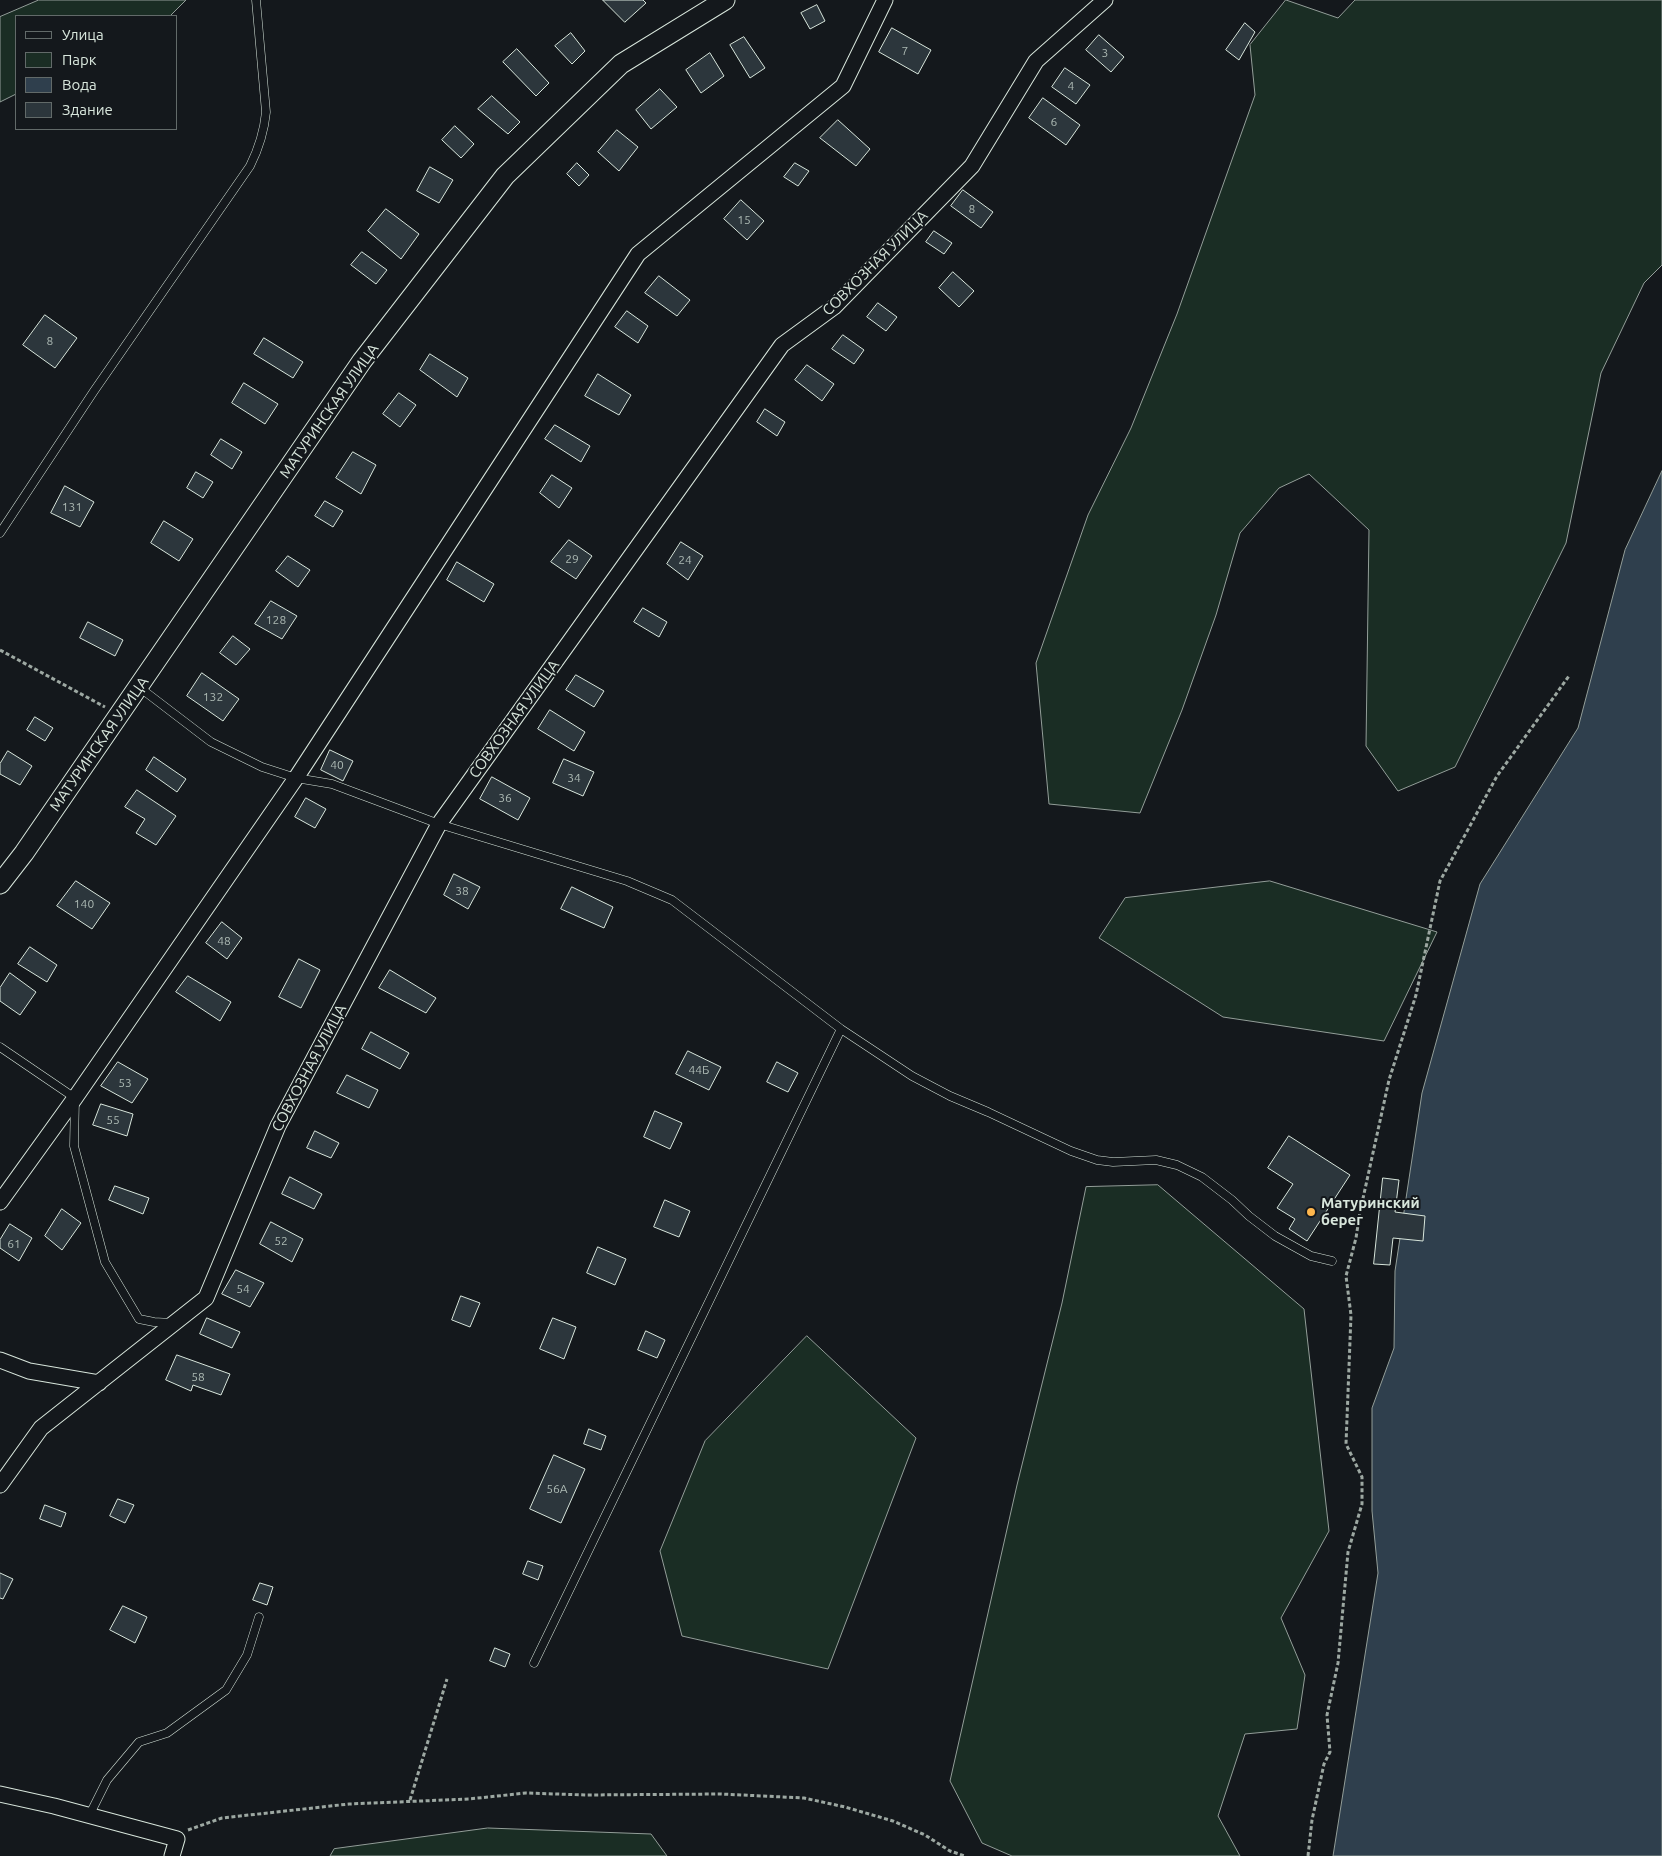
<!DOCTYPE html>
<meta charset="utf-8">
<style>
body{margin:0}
#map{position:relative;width:1662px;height:1856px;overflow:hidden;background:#14181c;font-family:Ubuntu,sans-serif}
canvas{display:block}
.legend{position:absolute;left:15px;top:15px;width:162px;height:115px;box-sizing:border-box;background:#14181c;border:1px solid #626a69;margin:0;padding:6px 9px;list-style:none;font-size:15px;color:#d8e6dc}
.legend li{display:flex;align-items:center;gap:10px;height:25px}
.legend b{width:25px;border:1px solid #626a69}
</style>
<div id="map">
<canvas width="1662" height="1856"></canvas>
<ul class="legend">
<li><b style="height:6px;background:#14181c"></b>Улица</li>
<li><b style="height:14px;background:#1a2d24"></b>Парк</li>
<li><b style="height:14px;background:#2f3f4d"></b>Вода</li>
<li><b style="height:14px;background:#2c363c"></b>Здание</li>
</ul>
</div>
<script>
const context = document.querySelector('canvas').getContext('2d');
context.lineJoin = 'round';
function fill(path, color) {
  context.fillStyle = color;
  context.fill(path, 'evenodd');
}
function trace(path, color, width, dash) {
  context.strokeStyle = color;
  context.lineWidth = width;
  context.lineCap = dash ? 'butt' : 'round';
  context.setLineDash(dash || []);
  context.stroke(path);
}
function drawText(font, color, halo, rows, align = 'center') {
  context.font = font + ' Ubuntu,sans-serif';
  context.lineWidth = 4;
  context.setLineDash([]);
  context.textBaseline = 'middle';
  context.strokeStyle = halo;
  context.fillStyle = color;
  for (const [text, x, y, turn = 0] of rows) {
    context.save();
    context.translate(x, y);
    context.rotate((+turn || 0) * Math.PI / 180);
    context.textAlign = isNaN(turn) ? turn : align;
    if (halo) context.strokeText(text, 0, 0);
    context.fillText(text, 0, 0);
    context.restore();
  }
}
const green = new Path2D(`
 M39,0h147l-16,16h-154v78l-16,8v-85z
 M1286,0l52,18 17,-18h307v265l-18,18 -43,90 -35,170 -111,224 -57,24 -32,-45 3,-216 -60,-56 -30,14 -39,45 -24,82 -34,95 -42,103 -91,-9 -13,-141 52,-148 43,-87 46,-114 78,-219 -5,-50z
 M1270,881l167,51 -53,109 -161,-24 -124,-79 26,-40z
 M1158,1185l146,124 25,222 -48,87 24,57 -8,54 -52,5 -27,82 22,40h-228l-30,-13 -32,-62 67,-296 45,-182 24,-116z
 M807,1336l109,102 -88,231 -146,-33 -22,-85 45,-110z
 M488,1828l163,6 16,22h-337l4,-7z`);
const water = new Path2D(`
 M1662,471v1385h-329l45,-283 -6,-62v-103l22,-60 1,-77 27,-178 58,-209 98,-156 47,-178z`);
const building = new Path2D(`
 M603,0h40l3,3 -21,19z
 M817,5l8,16 -15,8 -9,-16z
 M1245,23l10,9 -16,28 -13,-10z
 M892,28l39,22 -13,24 -39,-22z
 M571,33l14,18 -13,13 -17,-18z
 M1099,35l25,22 -13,15 -25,-22z
 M744,37l21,31 -15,10 -20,-33z
 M517,49l32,34 -13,13 -33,-34z
 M710,53l14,23 -23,17 -15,-23z
 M1065,68l25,17 -14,19 -24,-17z
 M660,89l17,18 -26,22 -15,-19z
 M492,96l28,26 -12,12 -30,-25z
 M1043,98l37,27 -14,20 -37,-27z
 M838,120l32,29 -14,17 -36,-28z
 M455,126l19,18 -13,14 -19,-18z
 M617,130l21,17 -19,24 -21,-19z
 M577,163l12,12 -10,11 -12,-12z
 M795,163l14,8 -11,15 -14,-9z
 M430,167l23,13 -14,23 -22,-12z
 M963,190l30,22 -12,16 -30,-22z
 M741,200l23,21 -17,19 -23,-21z
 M386,209l33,25 -18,25 -33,-28z
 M934,231l18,12 -8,11 -18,-12z
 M362,252l25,18 -11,14 -25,-19z
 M953,272l21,19 -15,16 -20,-19z
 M659,276l31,24 -13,16 -32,-23z
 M878,303l19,14 -11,14 -19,-14z
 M627,311l21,15 -10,17 -23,-16z
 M45,315l32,23 -22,30 -32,-23z
 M843,335l21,15 -10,14 -22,-15z
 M264,338l39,24 -10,16 -39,-24z
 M430,354l38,24 -11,19 -37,-27z
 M807,365l27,19 -12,17 -27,-21z
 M598,374l33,21 -12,20 -34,-19z
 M244,383l34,21 -13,20 -33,-21z
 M399,393l17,12 -16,22 -17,-13z
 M765,409l20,13 -8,14 -20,-14z
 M555,425l35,21 -9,16 -36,-23z
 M221,439l21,13 -10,17 -21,-14z
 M353,452l23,13 -15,29 -25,-16z
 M196,472l17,10 -10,16 -16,-10z
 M552,475l20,13 -13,20 -19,-15z
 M65,486l29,16 -14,25 -29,-14z
 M325,501l18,10 -10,16 -18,-11z
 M164,521l29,18 -14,22 -28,-18z
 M569,540l23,16 -16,23 -25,-17z
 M681,542l22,14 -15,24 -21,-16z
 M288,556l22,14 -12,17 -22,-16z
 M457,562l37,22 -10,18 -37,-22z
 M271,601l26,15 -15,23 -27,-15z
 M643,608l24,14 -8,15 -25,-15z
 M88,622l35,18 -8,16 -35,-18z
 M233,636l17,13 -14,16 -16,-12z
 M202,673l37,26 -16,22 -36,-25z
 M576,675l28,16 -10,16 -28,-17z
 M550,710l35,22 -11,19 -36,-22z
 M35,717l18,11 -8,13 -18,-11z
 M330,750l23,11 -10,20 -22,-11z
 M8,751l24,15 -12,19 -20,-11v-10z
 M154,757l32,22 -9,13 -31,-22z
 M564,759l30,13 -11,24 -30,-13z
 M492,777l38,21 -12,22 -38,-21z
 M137,790l39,26 -20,29 -20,-12 9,-14 -20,-12z
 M306,798l20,11 -11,19 -20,-11z
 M454,874l26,13 -12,22 -24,-14z
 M76,881l34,22 -18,26 -35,-23z
 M572,887l41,20 -9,21 -43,-19z
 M222,922l20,16 -15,21 -21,-16z
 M30,947l27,18 -10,17 -29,-18z
 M299,959l21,11 -19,38 -22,-11z
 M390,970l46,28 -10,15 -47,-25z
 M10,973l26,19 -16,23 -20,-14v-13z
 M188,976l43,26 -11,19 -44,-29z
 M371,1032l38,21 -9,16 -38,-20z
 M688,1051l33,16 -12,23 -33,-16z
 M118,1062l30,17 -16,24 -31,-17z
 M777,1062l21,11 -10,19 -21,-10z
 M347,1075l31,15 -9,18 -32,-15z
 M101,1104l32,10 -6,22 -34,-11z
 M655,1111l27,12 -12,26 -26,-12z
 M315,1131l24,12 -8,15 -24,-10z
 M1289,1136l61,39 -43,66 -18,-12 6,-10 -18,-11 16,-24 -25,-16z
 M290,1177l32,17 -8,15 -32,-15z
 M1383,1178l16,2 -4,32 30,4 -2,25 -30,-3 -3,27 -16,-1z
 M115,1186l34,12 -6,16 -34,-14z
 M665,1200l25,11 -11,26 -25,-10z
 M62,1209l19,14 -19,27 -17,-14z
 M271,1222l32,17 -11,23 -32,-18z
 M10,1224l22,14 -13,23 -19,-13v-8z
 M598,1247l28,12 -11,26 -28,-12z
 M236,1270l28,13 -14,24 -28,-13z
 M461,1296l19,7 -10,24 -18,-7z
 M207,1318l33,14 -8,16 -32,-14z
 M553,1318l23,9 -12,32 -24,-10z
 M646,1331l19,9 -8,18 -19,-8z
 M177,1355l53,19 -9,21 -28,-10 -2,6 -25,-11z
 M589,1429l17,7 -5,14 -17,-6z
 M554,1455l31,14 -24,54 -31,-14z
 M118,1499l16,6 -9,18 -15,-7z
 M45,1505l21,8 -5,14 -21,-8z
 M528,1561l15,5 -5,14 -15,-6z
 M0,1573l13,6 -10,20 -3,-1z
 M260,1583l13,4 -6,18 -14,-5z
 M123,1606l24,11 -12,26 -25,-13z
 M495,1648l15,6 -5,13 -15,-6z`);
const path = new Path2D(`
 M0,650l105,57
 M410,1800l37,-121
 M188,1830l34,-12 127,-14 120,-5 57,-6 60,2 135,-1 83,4 41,9 48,14 32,14 25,16 15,5
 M1308,1856l4,-36 12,-56 6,-12 -3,-37 11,-52 10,-111 14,-48v-27l-16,-33 5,-129 -5,-39 10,-38 4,-26 29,-132 27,-85 24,-114 57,-105 72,-100`);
const service = new Path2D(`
 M0,533l94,-142 156,-225c9,-18 14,-33 16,-54l-10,-112
 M139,687l72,55 51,25 34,11 36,6 107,40 188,57 45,19 169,129 71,47 38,20 38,16 83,39 26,9 16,2 43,-2 21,5 25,12 30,23 17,16 26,20 36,20 21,5
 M0,1047l75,51 -1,48 31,116 34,57 15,3 18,1
 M534,1663l307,-634
 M89,1816l18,-36 32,-38 28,-9 59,-43 21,-35 12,-38`);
const minor = new Path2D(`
 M0,1202l75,-104 221,-320 342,-524 205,-168 42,-86
 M0,1360l29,11 70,12
 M0,1485l41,-57 165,-130 72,-172 161,-302 343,-479 52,-38 138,-141 64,-105 69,-61
 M0,1794l54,12 123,33 -5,17`);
const tertiary = new Path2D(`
 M0,884l24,-31 338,-492 143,-185 116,-112 104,-64`);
const markers = [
 [1311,1212,5,"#ffb74d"]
];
const numberNames = [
 ["7",905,51],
 ["3",1105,53],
 ["4",1071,86],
 ["6",1054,122],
 ["8",972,209],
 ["15",744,220],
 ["8",50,341],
 ["131",72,507],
 ["29",572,559],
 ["24",685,560],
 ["128",276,620],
 ["132",213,697],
 ["40",337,765],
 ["34",574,778],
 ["36",505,798],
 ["38",462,891],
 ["140",84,904],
 ["48",224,941],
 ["44Б",699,1070],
 ["53",125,1083],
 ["55",113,1120],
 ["52",281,1241],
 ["61",14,1244],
 ["54",243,1289],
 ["58",198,1377],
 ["56А",557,1489]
];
const streetNames = [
 ["СОВХОЗНАЯ УЛИЦА",875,263,-45],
 ["МАТУРИНСКАЯ УЛИЦА",329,411,-55],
 ["СОВХОЗНАЯ УЛИЦА",514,719,-54],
 ["МАТУРИНСКАЯ УЛИЦА",99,744,-55],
 ["СОВХОЗНАЯ УЛИЦА",309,1068,-62]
];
const poiNames = [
 ["Матуринский",1321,1203],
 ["берег",1321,1220]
];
fill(green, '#1a2d24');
trace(green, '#939e99', 1);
fill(water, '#2f3f4d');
trace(water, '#939e99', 1);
fill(building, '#2c363c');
trace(building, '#d8e6dc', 1);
trace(service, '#d8e6dc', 9);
trace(minor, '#d8e6dc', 17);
trace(tertiary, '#d8e6dc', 21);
trace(path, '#9da8a2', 3, [4, 2.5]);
trace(service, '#14181c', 8);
trace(minor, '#14181c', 15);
trace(tertiary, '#14181c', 19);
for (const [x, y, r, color] of markers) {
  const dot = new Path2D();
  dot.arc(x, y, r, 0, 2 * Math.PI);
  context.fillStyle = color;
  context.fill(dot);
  trace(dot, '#14181c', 2);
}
drawText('12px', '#adbab4', null, numberNames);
drawText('15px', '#d8e6dc', '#14181c', streetNames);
drawText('bold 15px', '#d8e6dc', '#14181c', poiNames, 'left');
</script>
